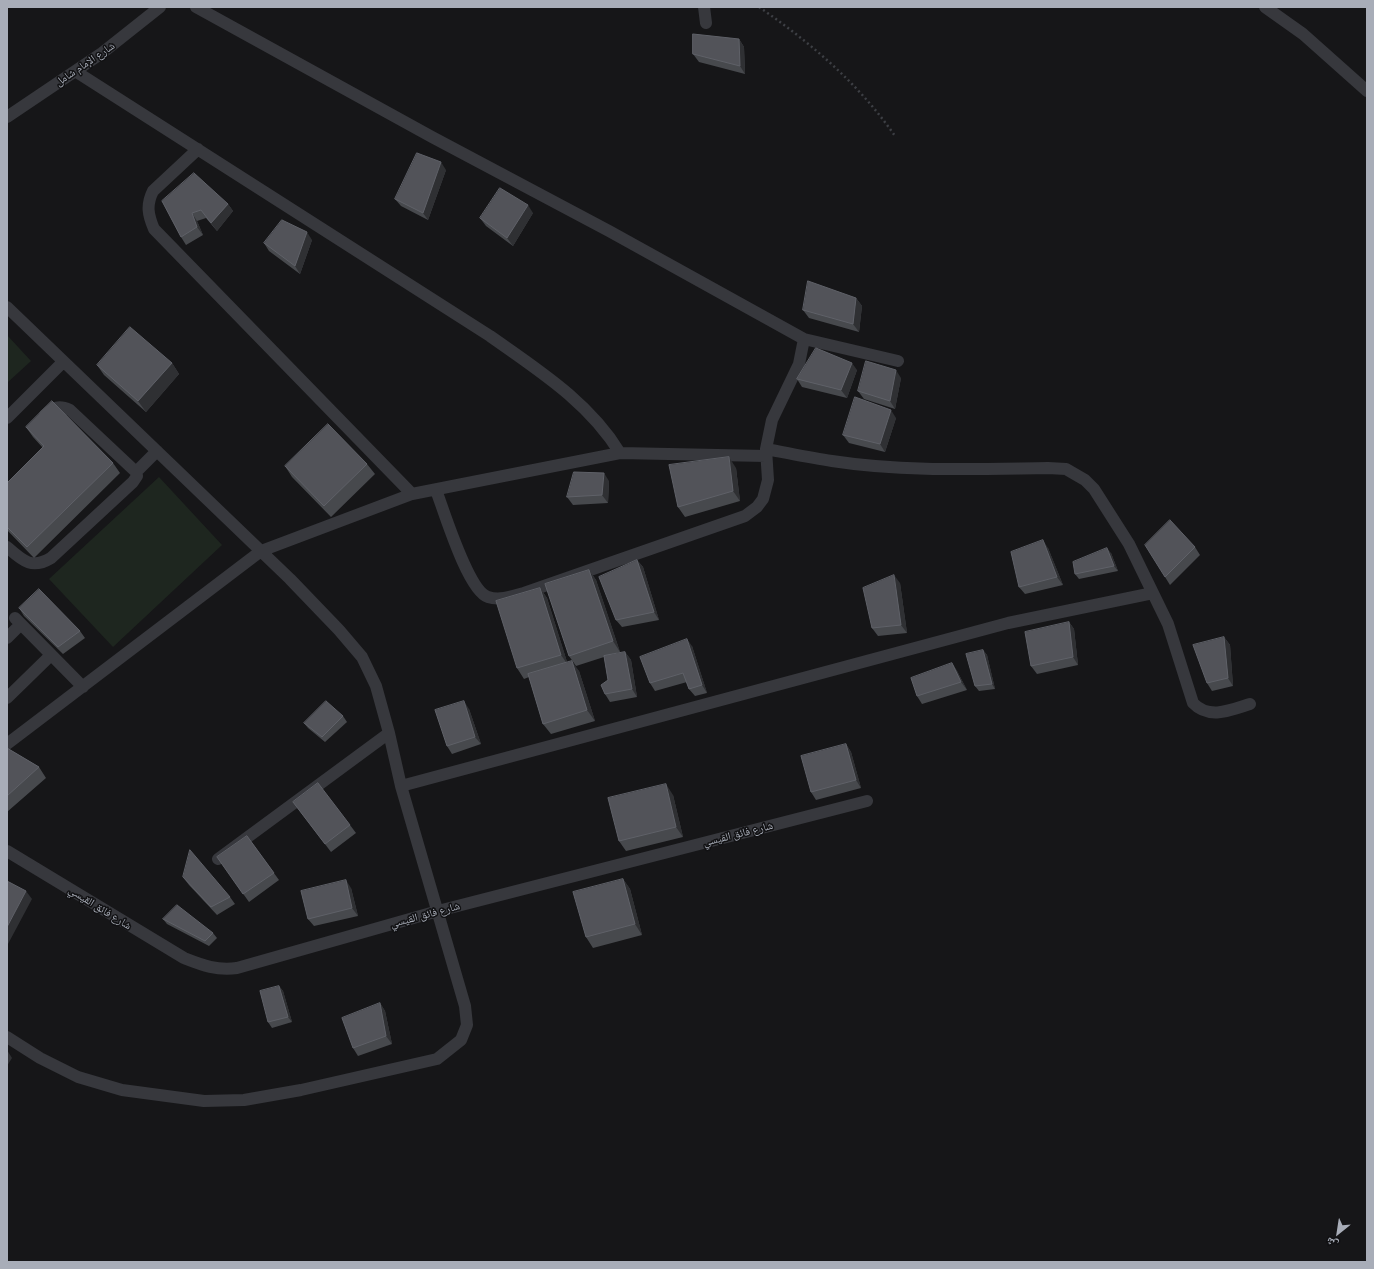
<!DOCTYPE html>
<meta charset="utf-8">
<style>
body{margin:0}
#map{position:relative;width:1374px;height:1269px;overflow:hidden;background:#161618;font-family:"Public Sans","Noto Naskh Arabic",sans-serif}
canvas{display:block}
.frame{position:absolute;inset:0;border:8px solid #a8adb8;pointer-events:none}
.north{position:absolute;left:1318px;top:1213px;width:40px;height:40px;-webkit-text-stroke:3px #111113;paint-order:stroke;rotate:210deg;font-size:11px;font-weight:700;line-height:16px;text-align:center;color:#a8adb8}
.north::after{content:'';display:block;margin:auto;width:14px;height:18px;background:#a8adb8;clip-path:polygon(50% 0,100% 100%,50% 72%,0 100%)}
</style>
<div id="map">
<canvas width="1374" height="1269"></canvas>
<div class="frame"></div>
<div class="north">ش</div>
</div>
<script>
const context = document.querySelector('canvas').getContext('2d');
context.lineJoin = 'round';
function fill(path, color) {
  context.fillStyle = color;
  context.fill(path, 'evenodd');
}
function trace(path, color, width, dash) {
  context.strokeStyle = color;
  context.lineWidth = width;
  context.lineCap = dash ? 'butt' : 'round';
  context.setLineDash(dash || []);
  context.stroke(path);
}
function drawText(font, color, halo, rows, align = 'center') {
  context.font = font + ' "Public Sans","Noto Naskh Arabic",sans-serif';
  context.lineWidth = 3;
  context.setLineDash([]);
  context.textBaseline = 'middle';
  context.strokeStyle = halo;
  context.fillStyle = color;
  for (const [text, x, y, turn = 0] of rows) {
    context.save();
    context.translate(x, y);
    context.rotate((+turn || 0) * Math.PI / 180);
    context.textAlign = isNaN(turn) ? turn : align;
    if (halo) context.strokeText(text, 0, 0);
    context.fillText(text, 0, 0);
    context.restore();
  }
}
const green = new Path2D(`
 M7,335l24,26 -24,22z
 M159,477l63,68 -109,102 -64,-68z`);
const path = new Path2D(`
 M759,7c52,36 100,77 136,129`);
const minor = new Path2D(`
 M196,7l236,130 177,94 195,108 94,22
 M704,7l2,16
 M1265,7l38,27 64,57
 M75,71l415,265c48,34 99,66 130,117
 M7,117l95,-64 58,-46
 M198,149l-45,42c-7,14 -5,24 1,38l258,265
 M7,307l283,272 49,51 23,27 14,29 13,47 12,53 64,220 2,19 -6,15 -24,19 -136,31 -57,10 -40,1 -82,-11 -44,-13 -38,-19 -33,-21
 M7,418l56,-56
 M766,449c22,4 44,9 66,12 71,11 144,8 216,7l18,1 19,11 9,9 35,55 39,80 25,79c16,17 38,7 57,1
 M136,472l21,-21
 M436,490c8,21 32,101 52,107 12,4 25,-1 36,-4l221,-77 12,-9 6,-8 5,-19 -2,-31 6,-29 27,-56 5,-25
 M7,547c15,13 24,23 44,11l82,-76 4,-6 -1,-4 -66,-62c-11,-5 -16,-3 -25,5
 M15,618l68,69
 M7,638l14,-14
 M7,698l44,-43
 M7,744l254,-193 151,-57 208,-41 146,3
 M401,786l607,-163 145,-30
 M7,851l177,107c18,7 33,13 53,10l201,-57 429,-110
 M218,859l171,-126`);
const wall = new Path2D(`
 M739,39l5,8 1,27 -46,-12 -6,-8z
 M446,170l-18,50 -27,-14 -6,-7z
 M162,201l66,3 5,7 -16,20 -11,-13 -9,3 6,14 -17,10 -5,-8z
 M533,213l-20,33 -27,-20 -6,-8z
 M312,240l-12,34 -31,-23 -5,-8z
 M856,298l6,8 -3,26 -50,-14 -6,-8z
 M172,363l7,11 -33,38 -42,-37 -7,-10z
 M857,370l-10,28 -45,-11 -5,-8z
 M901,378l-6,31 -31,-10 -6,-8z
 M896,418l-11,34 -36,-9 -6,-8z
 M26,427l87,36 7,10 -86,85 -27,-28v-47l36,-35 -10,-11z
 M367,464l8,10 -44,43 -39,-40 -7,-11z
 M736,468l4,33 -55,16 -7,-10z
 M609,481l-1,22 -35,2 -6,-8z
 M1195,547l5,8 -30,30 -5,-8z
 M1048,548l15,37 -38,9 -6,-7z
 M1111,553l7,18 -39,8 -4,-5z
 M637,560l6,7 16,53 -37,7 -6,-7z
 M589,570l7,10 24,72 -10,3 15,-3 6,8 6,37 -27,5 -5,-8 3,-14 -4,-23 -28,9 -7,-10z
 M900,583l7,50 -29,3 -6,-8z
 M540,588l7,10 20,64 12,9 16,50 -44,13 -8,-10 -14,-47 -5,2 -7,-11z
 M19,608l61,23 5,7 -22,16 -39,-38z
 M1069,622l5,7 4,36 -41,9 -6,-8z
 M1224,637l6,8 3,41 -21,5 -5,-8z
 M692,646l15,47 -12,3 -6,-7 -2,-7 -32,9 -5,-8z
 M983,650l4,5 8,34 -16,2 -4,-5z
 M952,663l5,8 10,19 -45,14 -5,-8z
 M469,709l12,35 -29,10 -5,-8z
 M343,716l4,6 -22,20 -17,-14 -4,-5z
 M846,744l5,8 10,36 -45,12 -5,-8z
 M7,748l32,19 7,11 -39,34z
 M673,795l10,42 -57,14 -7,-10z
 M293,802l57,23 6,8 -25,19z
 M247,836l32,44 -30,22 -32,-45z
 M183,877l47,20 5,7 -18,11 -28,-30z
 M623,879l7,10 12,46 -49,13 -7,-11z
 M351,888l7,28 -44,10 -6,-7z
 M163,919l50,14 4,5 -8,8 -42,-22z
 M279,986l4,5 9,31 -20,6 -4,-6z
 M380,1003l5,8 7,33 -34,12 -5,-8z`);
const shadedWall = new Path2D(`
 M739,39l5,8 1,27 -5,-8z
 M441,162l5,8 -18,50 -5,-7z
 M228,204l5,7 -16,20 -6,-8z
 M528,205l5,8 -20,33 -6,-8z
 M192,213l5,8 6,14 -6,-8z
 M307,232l5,8 -12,34 -5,-8z
 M856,298l6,8 -3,26 -6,-8z
 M172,363l7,11 -33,38 -8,-11z
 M852,363l5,7 -10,28 -6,-8z
 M896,370l5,8 -6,31 -5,-8z
 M891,410l5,8 -11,34 -5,-8z
 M729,457l7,11 4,33 -7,-10z
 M604,473l5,8 -1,22 -6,-8z
 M1043,540l5,8 15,37 -6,-8z
 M1107,548l4,5 7,18 -4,-5z
 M637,560l6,7 16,53 -5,-8z
 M589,570l7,10 24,72 -7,-11z
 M894,575l6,8 7,50 -6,-8z
 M540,588l7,10 21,67 -7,-10z
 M1069,622l5,7 4,36 -5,-8z
 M1224,637l6,8 3,41 -5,-8z
 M687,639l5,7 15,47 -5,-8z
 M983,650l4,5 8,34 -3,-5z
 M625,652l6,8 6,37 -5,-8z
 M572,661l7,10 16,50 -8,-11z
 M952,663l5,8 10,19 -6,-8z
 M464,701l5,8 12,35 -6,-7z
 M846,744l5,8 10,36 -5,-8z
 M666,784l7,11 10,42 -7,-10z
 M623,879l7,10 12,46 -7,-11z
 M346,880l5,8 7,28 -6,-8z
 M26,891l6,8 -24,45 -1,-2v-15z
 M279,986l4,5 9,31 -4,-5z
 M380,1003l5,8 7,33 -6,-8z
 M7,1050l5,8 -5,8z`);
const building = new Path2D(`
 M693,34l46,5 1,27 -47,-12z
 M417,153l24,9 -18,51 -28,-14z
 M194,173l34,31 -17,19 -10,-13 -9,3 5,14 -16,10 -19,-36z
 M500,188l28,17 -21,33 -27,-20z
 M282,220l25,12 -12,34 -31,-23z
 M808,281l48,17 -3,26 -50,-14z
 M130,327l42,36 -34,38 -41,-36z
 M816,348l36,15 -11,27 -44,-11z
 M866,361l30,9 -6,31 -32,-10z
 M855,397l36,13 -11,34 -37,-9z
 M52,401l61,62 -86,84 -20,-20v-44l37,-37 -18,-19z
 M328,424l39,40 -43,42 -39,-40z
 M729,457l4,34 -55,16 -9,-42z
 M574,472l30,1 -2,22 -35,2z
 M1170,520l25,27 -30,30 -20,-32z
 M1043,540l14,37 -38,10 -8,-35z
 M1107,548l7,18 -39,8 -2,-12z
 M637,560l17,52 -38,8 -17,-43z
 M589,570l24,71 -44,15 -24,-72z
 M894,575l7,50 -29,3 -9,-40z
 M540,588l21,67 -44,13 -21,-67z
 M39,589l41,42 -22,16 -39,-39z
 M1069,622l4,35 -42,9 -6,-34z
 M1224,637l4,41 -21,5 -14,-38z
 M687,639l15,46 -13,4 -6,-16 -33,10 -10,-26z
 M983,650l9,34 -17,2 -9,-32z
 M625,652l7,37 -27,5 -4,-9 7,-5 -4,-24z
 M572,661l15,49 -44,14 -15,-50z
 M952,663l9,19 -44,14 -6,-18z
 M326,701l17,15 -21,21 -18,-14z
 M464,701l11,36 -28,9 -12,-36z
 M846,744l10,36 -45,12 -10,-36z
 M7,748l32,19 -32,29z
 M318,783l32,42 -25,19 -32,-42z
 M666,784l10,43 -57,14 -11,-43z
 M247,836l27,37 -31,21 -26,-37z
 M190,850l40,47 -19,10 -28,-30z
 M623,879l12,45 -49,13 -13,-45z
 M346,880l6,28 -44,11 -7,-28z
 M7,881l19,10 -19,36z
 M177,905l36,28 -8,8 -42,-22z
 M279,986l9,31 -20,5 -8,-31z
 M380,1003l6,33 -33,12 -11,-30z`);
const streetNames = [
 ["شارع الإمام شامل",85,64,-34],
 ["شارع فائق القيسي",738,834,-14],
 ["شارع فائق القيسي",100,908,32],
 ["شارع فائق القيسي",425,915,-15]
];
fill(green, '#1e261f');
trace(path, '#3d3f44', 2.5, [2, 3]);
trace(minor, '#37383d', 12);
fill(wall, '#47494d');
fill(shadedWall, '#2f3033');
fill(building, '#525359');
trace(building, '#5f6168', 1);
drawText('11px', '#a8adb8', '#111113', streetNames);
</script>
